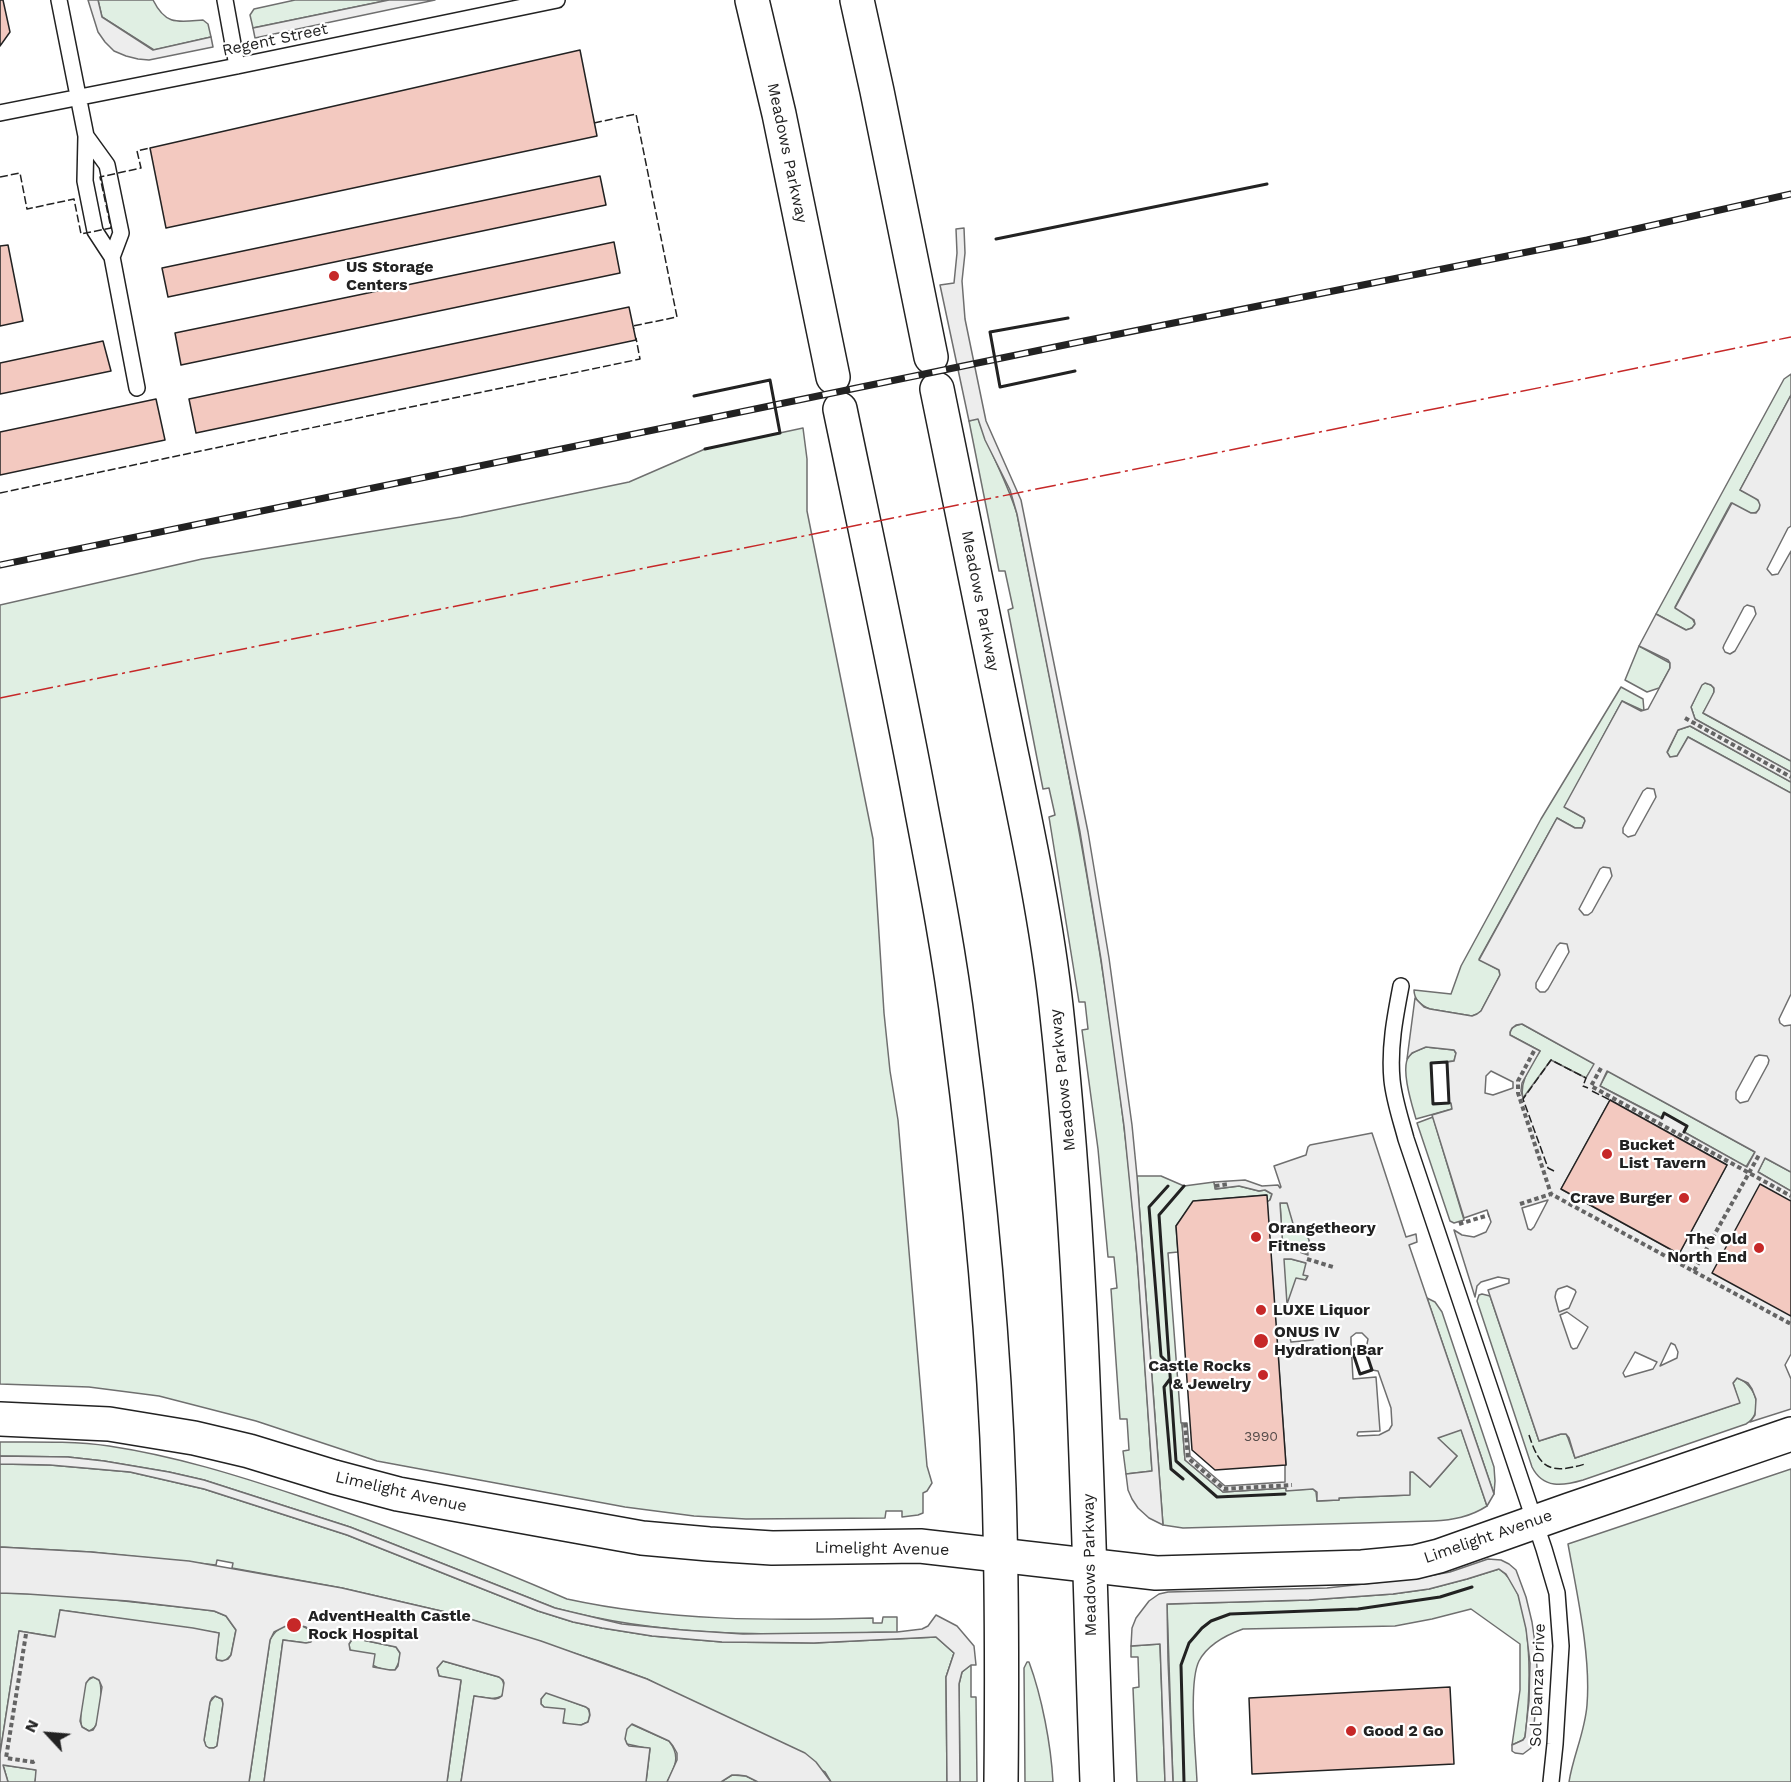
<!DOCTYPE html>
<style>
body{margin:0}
#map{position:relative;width:1791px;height:1782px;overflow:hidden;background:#fff;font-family:"Work Sans",sans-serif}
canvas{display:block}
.north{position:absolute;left:18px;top:1704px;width:60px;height:60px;-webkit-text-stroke:4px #fff;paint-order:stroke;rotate:296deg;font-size:16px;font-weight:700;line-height:24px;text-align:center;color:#222}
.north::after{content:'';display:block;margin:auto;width:21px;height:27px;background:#222;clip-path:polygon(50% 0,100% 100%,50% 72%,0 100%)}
</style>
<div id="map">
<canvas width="1791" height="1782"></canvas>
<div class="north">N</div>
</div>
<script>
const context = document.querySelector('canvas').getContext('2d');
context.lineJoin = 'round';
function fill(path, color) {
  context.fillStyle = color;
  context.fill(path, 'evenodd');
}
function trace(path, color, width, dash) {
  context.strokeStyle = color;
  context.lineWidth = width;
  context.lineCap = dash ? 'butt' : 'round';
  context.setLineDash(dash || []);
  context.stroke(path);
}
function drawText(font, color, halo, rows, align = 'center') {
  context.font = font + ' "Work Sans",sans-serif';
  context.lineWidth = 4.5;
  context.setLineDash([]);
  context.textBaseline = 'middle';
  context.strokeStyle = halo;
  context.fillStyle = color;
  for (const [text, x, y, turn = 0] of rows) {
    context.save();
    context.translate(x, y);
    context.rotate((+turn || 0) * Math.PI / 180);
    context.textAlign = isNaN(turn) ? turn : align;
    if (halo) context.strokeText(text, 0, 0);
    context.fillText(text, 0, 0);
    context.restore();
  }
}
const green = new Path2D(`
 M98,0h55c13,26 25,22 50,20l5,4 3,13 -57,13 -52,-33z
 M295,0h94l-136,28 -3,-13 4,-6z
 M1791,374v21l-51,95c6,4 22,8 20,17 -1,4 -4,6 -7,6 -6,1 -16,-7 -22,-10l-56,104 16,9 4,8 -3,4 -6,2 -30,-16 128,-235z
 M978,418c11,33 29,63 39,96 41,203 83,407 107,613 14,114 20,229 28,344l-26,3 -3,-23 6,-1 -2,-31h-7l-9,-130 6,-1 -3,-31h-6l-10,-108 -16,-119 6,-1 -3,-27h-6l-30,-185 6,-2 -6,-27 -6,1 -35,-179 5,-2 -8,-37h-6l-30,-150z
 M803,428l4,31v52l66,328 11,174 6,58 8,49 29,346 5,17 -5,8 -4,2v20l-5,2 -16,2v-6h-16l-1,7 -139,1 -52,-3 -69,-9 -248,-46 -121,-40 -97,-25 -70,-9 -89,-3v-779l202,-46 259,-42 168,-35 76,-33z
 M1639,646l31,17v5l-11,20 -12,4 -22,-12z
 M1705,683c19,3 3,20 -2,30l88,48v11l-96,-53 -4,-12 10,-22z
 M1621,687l22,12 1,12 -22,-10 -57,106 19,11 1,3 -3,7h-7l-18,-10 -78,141 20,11 1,5 -19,36 -4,3 -5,2 -42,-7c-9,-4 -16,-9 -16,-19l37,4 10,-28 80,-147z
 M1690,726l101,56v11l-103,-56 -10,19 -8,1 -3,-4 11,-23z
 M1522,1024l73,40 -9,14 -63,21c-4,-18 8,-33 17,-48l-30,-16c-1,-7 6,-10 12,-11z
 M1426,1047l28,3 2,4 -2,7 -23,2 2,40h18l1,6 -36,10c-4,-14 -16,-51 -7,-63 4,-5 11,-7 17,-9z
 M1608,1071l147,81 -9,15 -62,-35 3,-6 -23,-12 -2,4 -62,-32z
 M1433,1117l31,103 -10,3 -4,-2 -33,-98z
 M1765,1158l26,14v19l-33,-19z
 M1137,1176h24l23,10 30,-4 2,7 23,-3 20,5 6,-1 7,4 -2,6 -3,2 -1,-7 -72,6 -18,25 2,26 -10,1 13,170h1l3,37 38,32 63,-4v2l27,-1 3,3 1,9 22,-1v-2l70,-3 1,-23h3l17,15 27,-31 -20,-18 24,-9 26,77c-17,11 -34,14 -54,15l-250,7 -20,-3z
 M1280,1203h7l19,28 4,12 -3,1 2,11 -15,-5h-11z
 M1283,1259h8l15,4 2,13 -21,30z
 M1482,1294l8,2 49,145 22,-7h5l2,4 7,20 164,-55 -6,-20 4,-5c19,6 28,35 9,46l-163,56c-20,6 -40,9 -51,-13l-55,-166 2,-6z
 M1427,1298l8,4 7,10 52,155 1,14 -1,13z
 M0,1442c36,0 73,-1 109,4 66,10 127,29 190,50 90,30 180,65 268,103 101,22 204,22 306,19v5h9l1,-6h14v15c-116,3 -228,7 -342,-24l-205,-81 -146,-47 -35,-8 -65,-11 -36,-4 -68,-1z
 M0,1464l50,1 80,7 74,17 143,46 191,76 35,11 29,6 50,8 70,6 92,1 122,-6 18,16 -8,24 1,105h-116l-6,-10 -178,-93 -49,-18 -144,-47 -112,-26 -110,-20 1,-5 -16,-3 -1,5 -125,-13 -91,-5z
 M1791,1469v313h-222c4,-26 16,-50 18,-77 4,-49 -10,-111 -19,-161z
 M1499,1569c38,23 31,128 26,168l-2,3 -11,5 8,-55v-46l-49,-35 -39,10 -37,7 -152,3c-17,6 -35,15 -44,32 -11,22 -3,94 -2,121h-24l-6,-178 142,-4 84,-6 36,-5 38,-10z
 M0,1593c72,1 143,10 214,18l12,5 10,14 -5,25 -6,6 -8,-1 -1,-4 3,-23 -159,-23 -4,27 -37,-6 -19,123z
 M293,1624c9,2 14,3 20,9v5l-2,4 -5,1 -23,-3 -19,142h-15l21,-142c5,-10 13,-15 23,-16z
 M353,1638l43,9 4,6 -1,9 -4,8c-22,2 -28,-12 -45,-20l-1,-6z
 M1160,1644l5,138h-28l-4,-94 6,-1 -1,-30h-7v-11z
 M443,1661l56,16c7,5 5,12 3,19 -9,5 -19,1 -28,0l-13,86h-14l14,-101 -22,-5 -2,-8z
 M1027,1662h2c13,35 22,83 24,120h-28l-1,-114z
 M971,1665v32h5l1,85h-17l-1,-98 3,-12z
 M94,1677l5,3c4,8 1,35 -3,45 -1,4 -3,4 -7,6l-7,-4c-3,-7 0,-36 4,-44 2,-5 4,-4 8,-6z
 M546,1692l40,15c5,4 4,10 2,15 -18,11 -35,-6 -47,-18v-5z
 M215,1696l7,3 1,5 -6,42c-4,3 -7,3 -11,1l-2,-7 6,-38z
 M631,1724l38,17c12,15 6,26 -2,41h-21l4,-33 -23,-5c-4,-6 -2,-17 4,-20z
 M3,1765l34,5 -2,12h-27z
 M732,1775l14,1 12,6h-37z`);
const parking = new Path2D(`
 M88,0h10l4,17 51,33 58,-13 2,10 -64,13 -11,-1 -12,-3 -12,-5 -9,-9 -7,-10z
 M389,0h46l-180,38 -2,-10z
 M964,228l1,25 -3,28 3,38 21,102 35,79 67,332 21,126 23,167 5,51 26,349 -14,-7 -11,-10 -6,-9 -4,-9 -2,-16 26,-3 -15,-215 -13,-130 -23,-167 -21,-127 -63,-318 -7,-24 -25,-50 -7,-21 -9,2 -29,-136 14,-2 3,-30 -1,-24z
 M1791,395v131l-3,2 -21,41 5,6 6,-1 13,-23v210l-88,-48 11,-21v-4l-3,-3 -6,-2 -3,2 -11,22 4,12 96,53v10l-101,-56 -12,4 -11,22 3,5 7,-1 11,-19 103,56v201l-12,25 1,4 4,3 7,-1v147l-26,-14 -7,14 33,19v163l-6,11 6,14v30l-41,13 5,-7 1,-16 -4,-10 -4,-6 -11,-5 -4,5 7,20 -165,55 -6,-20 -3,-4h-5l-22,7 -51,-151 21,-7v-4l-11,-2 -17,5 -4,4 -2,11 -21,-67 8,5 12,2 12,-5 5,-10 -4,-12 -23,8 -32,-103 20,-6 -1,-6h-2l-2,-41 7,-1 2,-8 -2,-3 -28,-3 -14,6 -5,6 8,-61 9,9 6,2 42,7 5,-2 4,-3 19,-36 -1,-5 -20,-10 78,-142 18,10h7l3,-7 -1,-3 -20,-11 58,-106 19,10 7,-2 22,-41v-5l-2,-3 -29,-14 17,-32 30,16 6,-2 3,-4 -1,-4 -19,-12 57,-105 19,10h5l3,-4 1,-4 -2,-5 -18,-10zM1747,605l7,2 2,7 -21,37 -5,3 -5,-2 -2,-4 1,-3 20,-38zM1647,788l7,1 2,8 -21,38 -7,2 -5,-4v-5l20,-37zM1603,867l7,1 2,8 -20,36 -4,3h-4l-5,-6 21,-40zM1560,943l7,1 2,8 -21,37 -3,3h-5l-4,-4v-5l21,-37zM1522,1024l72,40 -8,14 -35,-18 -28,38 -2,-7 1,-8 18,-32 -30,-16v-3l2,-4 4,-3zM1759,1055l8,1 2,4 -1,4 -20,37 -8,2 -4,-4v-7l19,-35zM1491,1071l22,11v6l-20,7 -8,-2 1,-17zM1607,1071l148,81 -8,15 -63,-35 3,-6 -23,-13 -3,5 -61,-32zM1610,1100l117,65 -48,89 -118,-65zM1548,1200l-14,27 -3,3 -3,-1 -6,-21zM1567,1286l8,4 1,2 -7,16 -10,4 -4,-15 1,-5 2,-3zM1567,1312l21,15 -11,21 -4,1 -2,-2 -11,-32zM1671,1343l4,2 3,7 -1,6 -17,8zM1635,1352l22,10 -4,7 -28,8 -2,-4z
 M1372,1133l34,104 10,-3 1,8 -8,3 85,249 -7,12 -26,-76 -23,8 19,18 -27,31 -17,-15h-3v23l-71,3v2l-22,1v-9l-4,-3 -27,2v-3l-63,4 -38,-32 -3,-37h5l3,33 35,30 60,-4v-17h1l-19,-263 3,-2 2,-6 -7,-4 -6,1 -20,-5 -24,3 -1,-7 31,-2 17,6 16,-1 2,3 1,-1 -7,-21 32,-11 2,-8 2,-2zM1280,1203h7l9,31 10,-3 4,12 -3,1 1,11 -14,-5h-11zM1284,1259h7l15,4 -3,12 5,1 -2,4 -10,-2 -9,26zM1291,1328l21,5 2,3 -1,4 -22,2 -2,-8zM1356,1333h6l6,6 -1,5 -3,2 8,24 6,1 13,37 1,17 -3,5 -10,5 -21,1 -1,-1 1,-3 22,-1 -4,-54 -23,2 -2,-37v-5z
 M0,1456l68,1 36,4 65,11 35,8 146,47 205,81 67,16 61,6 60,4 154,-2 25,-3 6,-3 8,-11 21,11 17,20 2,19h-5l-9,7 -3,12 1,98h-13l-1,-105 8,-24 -18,-16 -122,6 -92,-1 -70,-6 -50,-8 -29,-6 -35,-11 -191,-76 -143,-46 -74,-17 -80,-7 -50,-1z
 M0,1547l91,5 98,9 153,27 112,26 87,27 106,38 158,74 11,9 15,20h-73l-12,-6 -8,-1h-6l-11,7h-54l10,-22v-7l-4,-7 -4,-5 -37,-17 -5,5 -2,10 2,5 2,2 21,2 -4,34h-185l13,-86 21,3 4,-1 3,-2 2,-13 -1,-3 -4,-3 -56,-16 -6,7 2,8 22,4 -14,102h-183l19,-142 23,3 5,-1 2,-4v-5l-3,-3 -4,-3 -13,-3 -5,1 -14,7 -4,8 -21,142h-214l1,-12 -33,-5 5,17h-8v-28l19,-123 36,6 5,-27 133,18 26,5 -3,25 1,2 5,1 6,-2 3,-4 5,-25 -10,-14 -12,-5 -86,-10 -101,-7 -27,-1zM353,1638l43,9 4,6 -2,13 -3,4h-5l-17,-3 2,-13 -25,-4 -1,-6zM93,1677l6,3 3,7 -6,38 -3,5 -4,1 -7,-4 -2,-6 6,-38 4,-5zM546,1693l40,14 3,2 1,6 -2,7 -7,3 -18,-2 2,-14 -21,-2 -3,-3v-5zM215,1696l7,3 1,5 -6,42 -3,2h-5l-3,-2 -2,-6 6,-38 2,-4z
 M1488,1559l13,1 8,4 7,6 10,27 6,25 4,28 2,37 -6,56 -1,5 -8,6 -8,-1 -3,-2v-6l11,-5 2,-3 4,-36 1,-38 -4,-34 -8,-34 -12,-21 -7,-5 -32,10 -38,10 -36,5 -84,6 -142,4 1,56 5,122h-8l-5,-138 -29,2 1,-18 4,-10 13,-17 10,-7 9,-2 159,-4 91,-10 32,-6z`);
const building = new Path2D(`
 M0,0h3l7,32 -10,14z
 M580,50l17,86 -431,92 -16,-80z
 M600,176l6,29 -438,92 -6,-29z
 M614,242l6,31 -439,92 -6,-32z
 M8,245l15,76 -23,5v-80z
 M629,307l7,33 -440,93 -7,-34z
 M103,341l8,30 -111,23v-31z
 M156,399l9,41 -165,35v-43z
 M1610,1100l117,65 -48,89 -118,-65z
 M1760,1184l31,17v115l-79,-43z
 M1267,1195l19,270 -71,5 -23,-20 -16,-224 17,-25z
 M1450,1687l4,77 -202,10 -3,-76z`);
const path = new Path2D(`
 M1685,718l106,59
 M1534,1051l-16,30v12l33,101
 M1601,1068l-10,18 200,110
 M1215,1186l14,-2
 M1520,1204l31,-10 240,130
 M1459,1224l30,-9
 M1307,1259l26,8
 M1694,1271l65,-116
 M1185,1423l3,35 36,31 68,-4
 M26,1634l-20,124 27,4 4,-2`);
const service = new Path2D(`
 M59,0l27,136 -1,45 10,50 17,26 25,131
 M225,0l12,66
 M0,113l237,-47 320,-66
 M86,136l21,29 14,68 -9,24
 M1401,986c-6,31 -12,62 -9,94 2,20 9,40 14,59l138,410 13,44 4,53 -6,98 -4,38`);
const tertiary = new Path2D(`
 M0,1419l109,5 85,14 55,13 85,26 64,17 244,44 67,6 63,4 148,-2 236,27 206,-6 53,-5 24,-6 130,-46 222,-76`);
const secondary = new Path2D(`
 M752,0l27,114 54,263
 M857,0l20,91 54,266
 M937,389c24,118 48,235 72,353 18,87 37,175 47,264 29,258 31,517 41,776
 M840,409c28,134 57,268 82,403 14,73 28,146 37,220 20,151 35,304 40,457 3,98 3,195 2,293`);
const rail = new Path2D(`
 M0,565l1084,-224 503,-101 204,-46`);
const fence = new Path2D(`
 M594,123l42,-9 41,203 -44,9 1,3
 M0,177l20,-4 7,36 47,-10 7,35 30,-6 -11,-51 41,-9 -4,-17 13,-3
 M0,493l640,-134 -4,-21
 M1592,1091l18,9
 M1554,1171l-6,-3 -25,-69 28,-39 35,18 -3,8 5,2
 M1529,1435c11,35 22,39 56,29`);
const wall = new Path2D(`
 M996,239l271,-55
 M1068,318l-78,14 10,55 75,-16
 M694,396l76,-16 10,53 -75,16
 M1447,1062l2,41 -16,1 -2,-41z
 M1662,1118l2,-5 23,13 -3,6
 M1168,1186l-19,21 12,149 8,8
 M1184,1186l-25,29 17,246 41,36 68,-3
 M1364,1346l8,24 -12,4 -8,-24z
 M1170,1379l-6,8 7,82 12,10
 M1184,1782l-3,-117 8,-22 13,-15 9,-7 19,-7 128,-5 82,-12 32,-10`);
const power = new Path2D(`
 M0,698l1791,-361`);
const markers = [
 [334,276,6,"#c62828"],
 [1607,1154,6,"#c62828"],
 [1684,1198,6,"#c62828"],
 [1256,1237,6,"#c62828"],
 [1759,1248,6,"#c62828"],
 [1261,1310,6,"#c62828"],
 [1261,1341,8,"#c62828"],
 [1263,1375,6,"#c62828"],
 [294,1625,8,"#c62828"],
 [1351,1731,6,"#c62828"]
];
const numberNames = [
 ["3990",1261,1437]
];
const streetNames = [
 ["Regent Street",275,40,-12],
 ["Meadows Parkway",787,153,78],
 ["Meadows Parkway",980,601,79],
 ["Meadows Parkway",1063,1080,-96],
 ["Limelight Avenue",401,1492,13],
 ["Limelight Avenue",1488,1537,-19],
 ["Limelight Avenue",882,1549,1],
 ["Meadows Parkway",1090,1565,-91],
 ["Sol Danza Drive",1538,1685,-88]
];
const poiNames = [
 ["US Storage",346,267],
 ["Centers",346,285],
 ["Bucket",1619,1145],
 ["List Tavern",1619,1163],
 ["Crave Burger",1672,1198,"right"],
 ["Orangetheory",1268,1228],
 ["Fitness",1268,1246],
 ["The Old",1747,1239,"right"],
 ["North End",1747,1257,"right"],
 ["LUXE Liquor",1273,1310],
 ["ONUS IV",1274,1332],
 ["Hydration Bar",1274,1350],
 ["Castle Rocks",1251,1366,"right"],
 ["& Jewelry",1251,1384,"right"],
 ["AdventHealth Castle",308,1616],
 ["Rock Hospital",308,1634],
 ["Good 2 Go",1363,1731]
];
fill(green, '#e0efe3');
trace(green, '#6f6f6f', 1.5);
fill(parking, '#ededed');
trace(parking, '#6f6f6f', 1.5);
fill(building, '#f3c9c0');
trace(building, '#222', 1.5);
trace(service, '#222', 18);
trace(tertiary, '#222', 36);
trace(secondary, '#222', 36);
trace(path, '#646464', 4, [4.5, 3]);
trace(service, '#fff', 15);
trace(tertiary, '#fff', 33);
trace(secondary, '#fff', 33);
trace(rail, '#222', 7);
trace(rail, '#fff', 4.5, [14]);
trace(fence, '#222', 1.5, [8, 3]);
trace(wall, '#222', 3);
trace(power, '#c62828', 1.5, [21, 4.5, 3, 4.5]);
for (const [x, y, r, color] of markers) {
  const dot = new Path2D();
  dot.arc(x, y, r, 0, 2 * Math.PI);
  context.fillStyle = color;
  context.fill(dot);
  trace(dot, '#fff', 2);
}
drawText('14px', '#564c4a', null, numberNames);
drawText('16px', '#222', '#fff', streetNames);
drawText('bold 16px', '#222', '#fff', poiNames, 'left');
</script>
